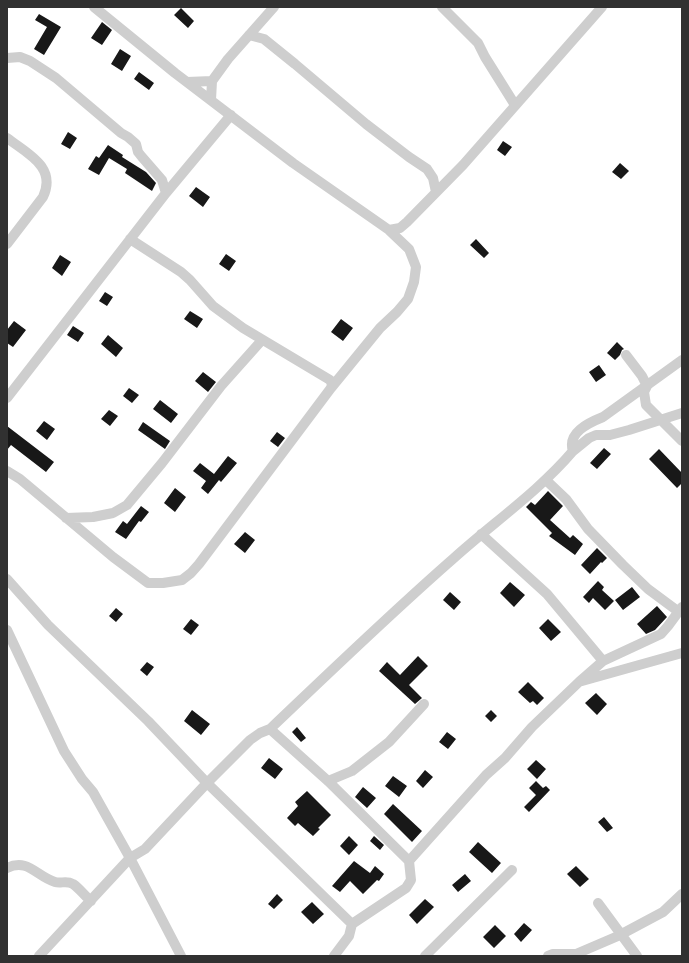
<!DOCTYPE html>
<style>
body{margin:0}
#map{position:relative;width:689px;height:963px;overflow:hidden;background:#fff;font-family:Arial,sans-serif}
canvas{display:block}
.frame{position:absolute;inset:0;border:8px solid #313131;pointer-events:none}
</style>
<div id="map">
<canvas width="689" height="963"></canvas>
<div class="frame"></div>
</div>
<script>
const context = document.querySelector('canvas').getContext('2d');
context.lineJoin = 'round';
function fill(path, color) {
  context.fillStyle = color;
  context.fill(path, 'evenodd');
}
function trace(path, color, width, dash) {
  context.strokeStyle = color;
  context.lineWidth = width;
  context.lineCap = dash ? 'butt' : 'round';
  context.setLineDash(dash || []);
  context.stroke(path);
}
const building = new Path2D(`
 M181,8l13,13 -6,7 -14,-13z
 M39,14l22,13 -17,28 -10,-6 13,-22 -12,-7z
 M102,22l10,8 -10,15 -11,-7z
 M120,49l11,7 -9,15 -11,-7z
 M139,72l15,11 -5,7 -15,-11z
 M68,132l9,6 -7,11 -9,-5z
 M503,141l9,6 -7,9 -8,-6z
 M108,145l15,10 -1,2 24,15 10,11 -4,8 -27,-18 2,-4 -18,-11 -10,17 -11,-6 8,-13 3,2z
 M620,163l9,8 -8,8 -9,-7z
 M196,187l14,10 -7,10 -14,-11z
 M476,239l13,14 -5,5 -14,-13z
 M226,254l10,7 -7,10 -10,-7z
 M60,255l11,7 -9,14 -10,-8z
 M105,292l8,5 -6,9 -8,-5z
 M190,311l13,8 -6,9 -13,-9z
 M341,319l12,9 -10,13 -12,-9z
 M14,321l12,9 -13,17 -6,-4v-13z
 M73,326l11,7 -6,9 -11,-7z
 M108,335l15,13 -7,9 -15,-13z
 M617,342l7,7 -2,1 -2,5 -5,5 -8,-7z
 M599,365l7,10 -10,7 -7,-10z
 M203,372l13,10 -8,10 -13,-11z
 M129,388l10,7 -7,8 -9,-7z
 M160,400l18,14 -7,9 -18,-14z
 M109,410l9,6 -8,10 -9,-7z
 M44,421l11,8 -8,11 -11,-9z
 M143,422l27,19 -5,8 -27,-19z
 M7,426l47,36 -8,10 -35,-27 -4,5z
 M277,432l8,6 -7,9 -8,-6z
 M604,448l7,6 -14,15 -7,-6z
 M659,449l23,24v10l-5,5 -28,-29z
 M228,456l9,7 -16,19 -2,-2 -11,14 -7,-6 5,-7 -13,-10 7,-8 14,11z
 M175,488l11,9 -11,15 -11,-9z
 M548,491l15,15 -13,14 20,18 3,-3 10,9 -8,11 -26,-19 3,-3 -26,-26 5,-5 4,3z
 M141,506l8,6 -8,10 -2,-1 -13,18 -11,-7 8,-11 4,3z
 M245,532l10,8 -10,13 -11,-9z
 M597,548l10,10 -5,5 -1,-1 -11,12 -9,-9z
 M598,581l6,6 -2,3 12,11 -9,9 -12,-12 -4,5 -6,-6z
 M510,582l15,13 -11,12 -14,-14z
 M632,587l8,10 -17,13 -8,-10z
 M450,592l11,10 -7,8 -11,-10z
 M657,606l10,11 -12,13 -9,4 -9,-10z
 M116,608l7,6 -7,8 -7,-6z
 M191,619l8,6 -8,10 -8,-6z
 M548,619l13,13 -10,9 -12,-13z
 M418,656l10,10 -19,19 13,13 -7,6 -36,-33 8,-9 13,13z
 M147,662l7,5 -7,9 -7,-6z
 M528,682l16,16 -7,7 -4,-4 -3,2 -12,-11z
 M596,693l11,11 -10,11 -12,-12z
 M192,710l18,14 -9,11 -17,-14z
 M491,710l6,6 -6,6 -6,-6z
 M297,727l9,11 -5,4 -9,-10z
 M447,732l9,7 -8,10 -9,-7z
 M269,758l14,11 -8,10 -14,-11z
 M536,760l10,9 -9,10 -10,-10z
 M425,770l8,7 -10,11 -7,-7z
 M393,776l14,10 -8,11 -14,-11z
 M536,781l7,7 3,-2 4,4 -21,22 -5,-5 12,-12 -7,-7z
 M363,787l13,11 -9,10 -12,-11z
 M307,791l24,24 -13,13 2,1 -7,7 -15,-13 -3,3 -8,-8 11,-12 -3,-4z
 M393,804l29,27 -10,11 -28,-28z
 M604,817l9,11 -6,4 -9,-10z
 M349,836l9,9 -9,10 -9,-9z
 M374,836l10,9 -4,5 -10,-9z
 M478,842l23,21 -9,10 -23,-21z
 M354,861l16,12 5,-7 9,8 -5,7 -2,-1 -14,14 -13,-13 -10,11 -8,-6z
 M576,866l13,13 -9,8 -13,-13z
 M465,874l6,7 -13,11 -6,-7z
 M277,894l6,6 -9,9 -6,-5z
 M425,899l9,8 -17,17 -8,-9z
 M312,902l12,12 -11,10 -12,-12z
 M524,923l8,7 -11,12 -7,-8z
 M495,925l11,11 -12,12 -11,-11z`);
const minor = new Path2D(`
 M442,7l36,36 7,14 30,48
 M249,35l15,4 31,25 71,60 43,33 18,12 6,9 3,14
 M7,58l13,-1 10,4 26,17 65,55 7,4 8,7 2,8 4,5 20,23 4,13
 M187,82l25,-1
 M211,100l1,-19 16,-22 46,-52
 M7,138c21,16 50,29 36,59l-36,47
 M389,230l11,-2 7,-6 56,-57 139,-158
 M130,239l51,33 9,8 23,26 30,22 87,52 2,4 -1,4
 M626,355l16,21 5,10 -3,6 2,13 36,36
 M7,398l159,-205 65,-78
 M573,451l16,-13 7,-3h14l19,-5 53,-17
 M7,471l13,8 93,78 35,26h15l19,-3 9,-7 8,-9 132,-176 49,-60 17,-16 11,-13 6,-17 2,-15 -7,-18 -20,-19 -96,-67 -118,-90 -81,-66
 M546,480l20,19 22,30 35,36 25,24 31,23
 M66,518l27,-1 20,-4 14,-8 35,-42 59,-77 41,-46
 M481,534l66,60 56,67
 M7,579l41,46 100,96 59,62 145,141
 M7,630l57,121 18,28 11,13 37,66 51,98
 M582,681l100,-28
 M270,729c61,-58 121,-116 184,-171 40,-36 84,-66 119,-107 -6,-18 15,-28 30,-34l79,-57
 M328,781l24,-10 37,-29 35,-38
 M409,861l77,-86 19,-17 27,-31 47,-45 24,-21 58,-27 7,-8 14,-19
 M7,868c21,-10 29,8 48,14 6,2 11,-2 18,2 6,4 12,12 18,17
 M598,903l39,53
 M39,956l91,-98 15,-9 62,-66 43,-43 10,-7 10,-4 58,52 81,80 2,19 -5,8 -54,36 -3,12 -15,20
 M425,956l87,-86
 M548,956l5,-2h23l42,-18 45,-24 19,-18`);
fill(building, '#181818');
trace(minor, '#cecece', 10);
</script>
